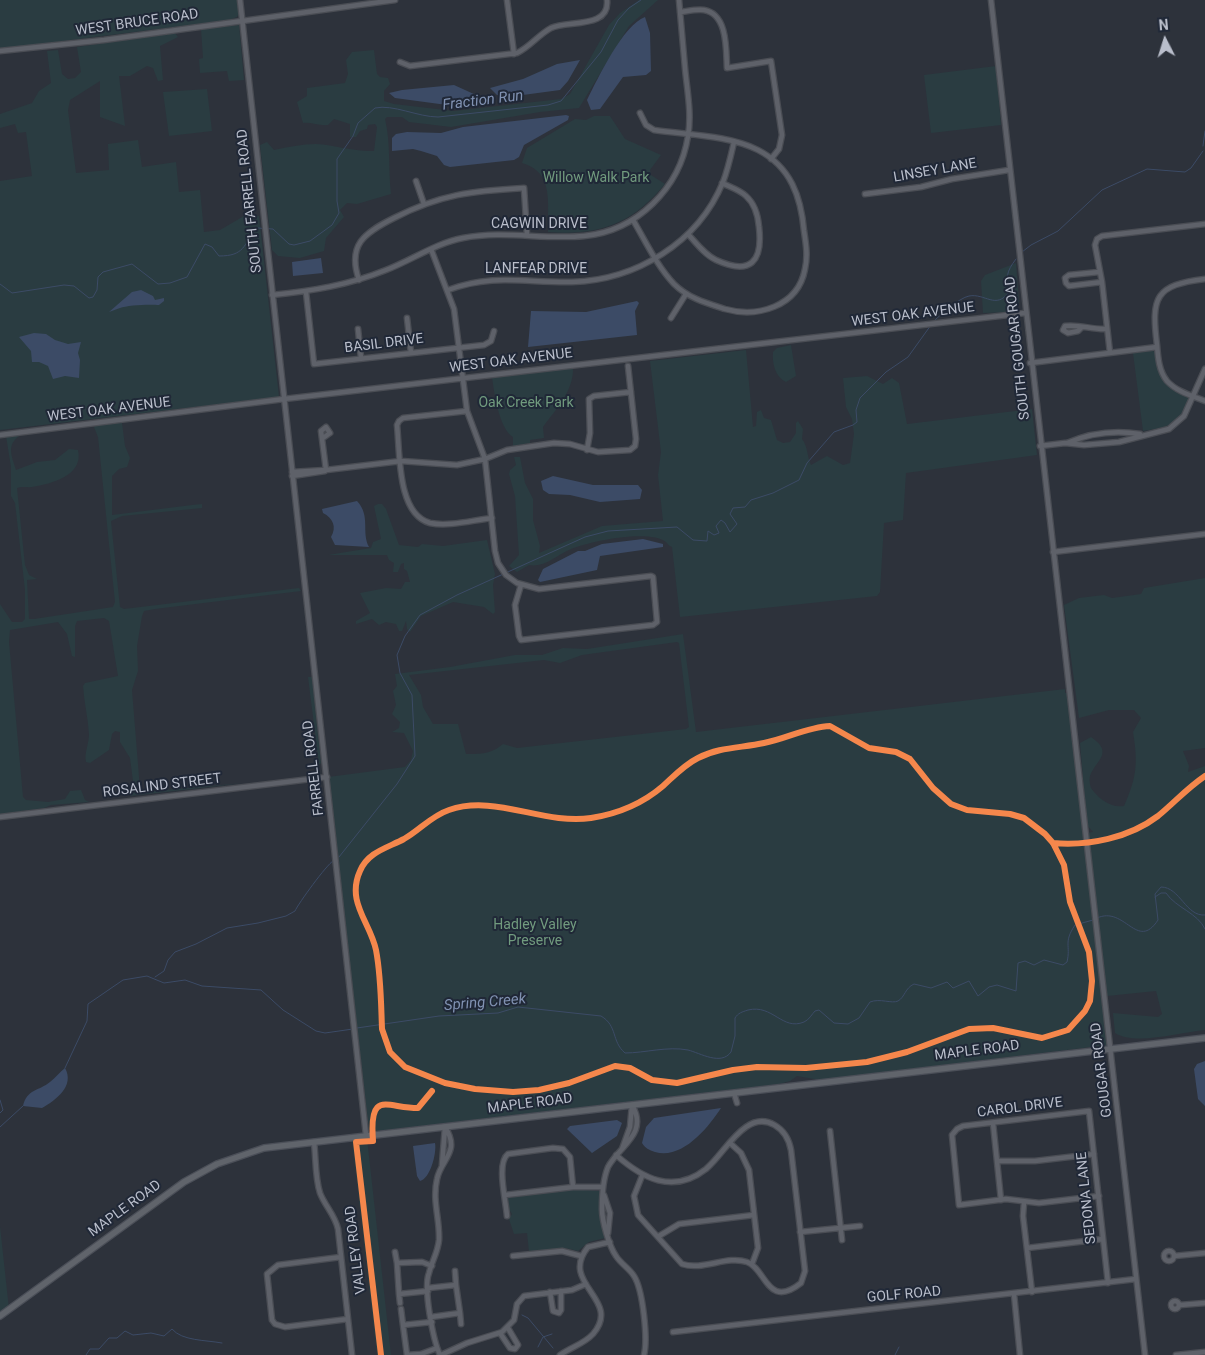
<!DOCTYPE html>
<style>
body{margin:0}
#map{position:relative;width:1205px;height:1355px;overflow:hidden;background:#2d323b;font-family:Roboto,sans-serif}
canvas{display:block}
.north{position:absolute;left:1140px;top:15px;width:50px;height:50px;-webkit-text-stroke:4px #202837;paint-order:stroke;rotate:355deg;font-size:14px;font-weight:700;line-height:20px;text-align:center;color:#b9becb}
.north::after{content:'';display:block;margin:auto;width:18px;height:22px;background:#b9becb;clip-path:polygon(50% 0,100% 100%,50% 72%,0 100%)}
</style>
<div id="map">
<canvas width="1205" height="1355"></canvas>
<div class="north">N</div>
</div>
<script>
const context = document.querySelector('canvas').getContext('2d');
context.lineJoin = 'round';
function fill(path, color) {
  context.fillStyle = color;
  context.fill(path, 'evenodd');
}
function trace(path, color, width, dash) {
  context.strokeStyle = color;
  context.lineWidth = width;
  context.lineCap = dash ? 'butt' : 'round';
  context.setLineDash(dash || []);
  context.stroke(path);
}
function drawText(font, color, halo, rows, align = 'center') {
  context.font = font + ' Roboto,sans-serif';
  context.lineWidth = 4;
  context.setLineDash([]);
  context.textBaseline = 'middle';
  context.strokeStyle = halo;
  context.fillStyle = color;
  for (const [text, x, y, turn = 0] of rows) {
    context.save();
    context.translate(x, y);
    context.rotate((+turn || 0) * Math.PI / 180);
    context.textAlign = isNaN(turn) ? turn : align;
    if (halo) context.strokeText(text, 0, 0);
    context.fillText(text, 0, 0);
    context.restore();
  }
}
const green = new Path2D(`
 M0,0h237l2,13 -2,4 -8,3 -229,29z
 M639,0h19l-29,26 -50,82 -39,4 -89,15 -42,-5 -7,-5h-15l-2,2c6,25 3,49 6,75l-34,10 -10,-1 -7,7 4,7 -18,21 -2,13 -24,7 -22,-2 -6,-6 -12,-105 7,-3 7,8c14,-3 28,-6 42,-6 20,1 38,8 58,7l3,-24 -2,-3 -7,1 -1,4 -7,2 -4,6h-6v-13l-16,-5 -6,6c-9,1 -17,-3 -25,-2l-6,-21 10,-6v-8l38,-5 3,-9 -2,-14 6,-8 22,-2 3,24 3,3 8,1 2,6 -6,7v10l10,3 60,7 107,-12 9,-5 39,-69 11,-12z
 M239,25l5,55 -15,1 -2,-10 -27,2 -1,-14 4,-1 -2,-29z
 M175,33l3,4 -18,9 3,34 -5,1 -5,-13 -6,-2 -17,10h-11l6,50 -25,-9v-36l-30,19 -2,10 8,63 33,-3 -1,-26 30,-4 4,27 34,-5 3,30 21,-2 4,42 16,-2 24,-14h15l20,181 -279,33v-249l32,-5 -6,-44 -8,1 -3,-9 -15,4v-14l32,-11 7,-12 12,-8 -4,-32 11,-1 4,24 6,5 7,-1 6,-6 -4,-25z
 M996,66l5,59 -70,8 -7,-58z
 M207,89l5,42 -43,5 -6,-44z
 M594,116h16l15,23 36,16 -11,15 1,5 14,9c-33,40 -66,52 -117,48 -1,-27 7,-60 -26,-69l5,-15 48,-29 11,1z
 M1016,263l3,39 -9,10 -27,1 -2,-32 4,-6z
 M791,345l5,31 -10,6c-11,-5 -14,-19 -13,-30l4,-4z
 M746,350l7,77 3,-1 1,-14 4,-2 3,8 7,2 6,20 6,3 7,-1 6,-9v-10l2,-2 5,8 -1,10c6,7 5,18 9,26l16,-9 16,9 7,-2 4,-29 -2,-15 -6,-12 -3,-29 24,-2 16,8 9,-6 7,5 8,41 125,-15 5,46 -131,18 -3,47 -19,3 -4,69 -3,4 -197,21 -8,-70c-3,-1 -4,-3 -6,-5 -17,-13 -75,-1 -95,7 -14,6 -27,19 -42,16l-12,7 -8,-6 10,-11 -4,-59 -6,-22 1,-4 6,-5 -2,-8h6l5,26 8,16v21l7,26 -1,7 63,-27 61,-5 -5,-46 3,-23 -11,-91z
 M1151,350l4,2 2,15 8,14 25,18c-13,26 -20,28 -47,32l-10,-78z
 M573,367c1,24 -17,42 -30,60l1,11 -14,2v3l-17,3v-9c-14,-8 -19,-45 -21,-60z
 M122,423l3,23 5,12 -3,9 -8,2 -7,7v39l80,-10 10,-1v4l-80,8 -11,5 9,86 4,2 175,-21 2,3 -146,18 -11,2 -2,5 -5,30 1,25 -6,19 8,99 2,3 102,-9 -114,13 4,-7 -4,-31 -10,-16v-10l-5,-1 -3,3 -3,16 -19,13 -4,-1c-2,-9 3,-18 3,-28 -1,-16 -5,-32 -6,-48l2,-3 33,-7 -9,-55 -5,-3 -27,3 -2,5v31l-3,-1 -5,-22 -9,-12 -48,8 -1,12 14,155 3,3 22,2 17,-3 5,-8 11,-1 4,10 4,2 -38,3 -7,3 -44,6v-210l12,18h10l3,-3v-29l-10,-87 -4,-7v-29l-5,-31h13c-13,10 -7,20 -3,34l21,-8 18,-2 14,-11 9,1c6,25 -26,34 -46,37 -5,1 -10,-1 -15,1l8,77 4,10 8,4 -10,1 2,39h5l79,-12 2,-5 -17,-165 -4,-10 3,-3z
 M378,504h4l4,5 13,36 19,2 4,-3 21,2 44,-6 8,34 -2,11 2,27 -2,2 -9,-7 -31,-5 -32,14 -11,16 -3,-3 -1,-8 -4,10h-3l-3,-7 -10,-2 -7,3 -7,-6 -16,5v-3l14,-8 -10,-20 26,-5 15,1 4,-7h5l-3,-11 -3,-2v-6l-3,1 -3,8h-5l1,-9 -5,-3 -2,-5h-59l43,-7 2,-6 8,-3 -7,-33z
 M1205,578v170l-22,3 6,15 -1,6 17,-6v264c-24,2 -70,16 -90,3l-2,-20 45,4 4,-3 -6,-23 -49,5 -20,-163 6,-1 -6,-7 -7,-82 11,-6c24,16 4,24 -1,39 -1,3 0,9 1,12 8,11 19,20 33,18 13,-29 14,-43 9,-74l8,-14 -7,-8h-25l-30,8 -15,-113 15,-7 25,-3 8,3 29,-4 3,-6z
 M683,634l13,98 369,-43v4h3l40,352 -288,35 -23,-4 -7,5 -11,3 -402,47 -8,-1 -41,-353 77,-10 6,-7 2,-9 -9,-18 -12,-1 7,-4 1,-6 -8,-8 4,-9 -3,-14 4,-5 -2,-12 55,-7 65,-12h27l21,-7 24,1zM677,642l2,1 10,84 -3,2 -169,19 -14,-4c-12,10 -21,10 -37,10l-8,-30h-25l-10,-17 -2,-12 -12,-20 135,-15 16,3 22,-8z
 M308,677h4l9,86 -2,2z
 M367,1138l24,217h-14l-25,-215z
 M569,1189l31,2 5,47 -16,4 -11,9 -13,-3 -36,4 -2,-19 -13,1 -5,-15 3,-5 -3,-5 -1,-11z
 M0,1226l9,83 -9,6z`);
const water = new Path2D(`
 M645,17l5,16 1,38 -5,4 -23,2 -23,32 -9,1 -4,-10c11,-22 36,-75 58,-83z
 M580,60l-12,21 -8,9 -52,7 -11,-2 -7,-7 33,-9 34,-15z
 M454,85l33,15 -40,5 -52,-7 -6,-5 13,-3z
 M566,115l3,1 -1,4 -44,25 -5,12 -5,3 -64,7 -6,-2 -7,-9 -16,-5 -8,-2 -21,2v-13l4,-4 11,-2 34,1 22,-6z
 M321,258l2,15 -30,3 -1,-14z
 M141,290l12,6 2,4 9,-2v3l-5,4c-9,-1 -32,0 -39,3 -4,1 -7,3 -11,4l23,-20z
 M637,301l2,2 -4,8 2,24 -109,12 3,-36 55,1z
 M34,333l12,1 9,6 13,4 13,-2 -3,11 2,7 -1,18 -14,-2 -12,3 -5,-13 -9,-4h-7l-1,-11 -12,-14z
 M553,476l40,9h45l4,5 -2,9 -40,3 -30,-7 -21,-1 -6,-4 -2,-9z
 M357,501c14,15 4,31 12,46l-34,-2 -4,-8c6,-10 2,-19 -8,-24l-1,-4z
 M643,539l20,5v3l-63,9 -3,14 -57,12 -2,-2 5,-11 35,-18h7l17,-7z
 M1205,1061v45l-7,-7 -4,-30 3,-5z
 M65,1068c10,18 -9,32 -23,40l-19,-2c4,-17 16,-15 27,-24 5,-4 10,-10 15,-14z
 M721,1108c-13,20 -39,52 -66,44 -6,-2 -10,-4 -13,-9l4,-16 8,-9z
 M617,1120l5,3 -5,13 -25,17 -25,-24 3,-3z
 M435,1143c2,10 -5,36 -15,38l-3,-5 -4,-30z`);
const stream = new Path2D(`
 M1203,146l2,-15
 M1022,252l9,-7 27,-14 44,-41 45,-21 38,3 6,-4 12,-17
 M0,284l12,9 52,-8 10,1 15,12 4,-1 4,-7 1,-13 5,-5 29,-8 26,20 12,-1 17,-6 18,-33 7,3 7,9c26,0 24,-11 38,-28l16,1 16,15 5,1 16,-4 22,-16 7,-12 -2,-12v-42l16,-23 5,-13 17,-15c18,-4 43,9 63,9l110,-12 13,-4 40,-49 17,-32 11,-12 12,-8
 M933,322c7,-7 26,-24 36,-26 16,-3 27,14 40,-4 -3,-15 -3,-20 7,-33
 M339,857l58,-73 18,-28 -3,-61 -12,-22 -3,-18 8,-19 15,-21 37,-20 128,-58 23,-6 69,-4 16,13 14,1 1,-10 6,4 5,-2 -3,-7 5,-6 4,3 5,9 7,-8 -7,-10 3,-6 12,-1 6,-7 22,-7 26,-13 8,-17 27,-31 19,-7 4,-3 -1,-12 4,-12 26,-26 22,-15 23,-32
 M1155,897l6,-4h5c10,15 32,20 39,36
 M1097,918c28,-13 40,34 61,2l-3,-26 6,-7c19,0 25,30 44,28
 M155,977l9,-6 4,-11 7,-8 21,-8 31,-16 31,-5 28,-7 9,-5c3,-7 32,-47 38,-50
 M357,1028l82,-12 59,-3 20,-6 83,9c17,10 10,25 24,37 20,0 42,-7 63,-3 12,3 33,16 43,2l4,-16v-18c3,-5 7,-6 13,-8 25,-6 34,21 56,12 5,-2 8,-8 11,-11l4,-1 15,13 14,1 11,-6 11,-16c10,-4 22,2 28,-1 7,-4 7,-13 16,-17l17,4 16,-6 6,6 16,-7 9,15 11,-9 8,-2 19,6 2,-28 7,-2 9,4 10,-5 19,5 4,-3c4,-17 -4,-19 8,-37l18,-5
 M65,1068l22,-47 1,-17 35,-24 24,-4 17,7 21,-3 17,6 59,4 22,20 33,21 9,2 28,-4
 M0,1100l3,10 -3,3
 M0,1127l23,-21
 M522,1315l6,3 25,30
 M538,1347l5,-10 9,-3
 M86,1355l4,-6h9l10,-11h8l8,-7 8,4 18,-2 13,3 8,-7c10,12 34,11 50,14
 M895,1355l4,-8`);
const minor = new Path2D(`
 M240,0l126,1135
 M507,0l7,54
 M991,0l154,1355
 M680,12c8,-1 17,-3 24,-2 24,4 22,40 23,58l44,-7 11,74 -3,14 -8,10
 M0,51l104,-11 291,-40
 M400,62l10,4 107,-13c13,-6 21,-18 34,-25 17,-8 59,1 56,-28
 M416,181l8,23
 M865,194l56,-7 31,-8 57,-9
 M633,220c13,22 24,46 41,64 14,14 32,19 51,25 32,9 73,-2 80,-40 3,-13 1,-25 -1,-38 -3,-34 -13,-64 -46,-81 -30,-15 -71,-15 -104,-20l-8,-5 -6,-12
 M688,234c8,9 17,21 28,26 35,16 47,1 43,-33 -1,-12 -4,-23 -13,-31 -6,-6 -16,-9 -24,-13
 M431,249l23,60 13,102 18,48 10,92 3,12 8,12 11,8 22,6 112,-13 2,1 4,45 -4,3 -132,15 -2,-4 -4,-31 6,-20
 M1099,272l-30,3 -4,3 1,5 3,3 33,-4
 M1205,279c-50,6 -54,18 -48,66 1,13 2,26 10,36 10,11 26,15 38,20
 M359,280c-12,-35 5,-47 35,-62 47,-24 78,-27 130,-30l3,47
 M448,290c45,-17 78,-7 124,-8 64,-2 126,-39 151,-100 5,-13 8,-27 11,-40
 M306,292l8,72 170,-19 7,-4 3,-10
 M272,295c40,-4 77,-10 114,-25 26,-10 50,-27 77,-32 41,-8 81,2 121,-2 53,-5 96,-48 104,-100 4,-22 -1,-46 -3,-68 -2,-23 -4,-45 -6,-68
 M407,318l4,35
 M671,318l15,-24
 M1082,327l-4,4 -10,2 -5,-3 2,-4c15,-2 27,4 42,3
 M358,329l3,29
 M1110,353l-8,-71 -7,-37 2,-6 5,-3 103,-12
 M1030,363l127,-16
 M467,411l-64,7 -4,3 -2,4c3,28 0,89 33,98 19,4 43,-3 62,-5
 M0,435l284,-36 741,-86
 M323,438l7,-5 -4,-6 -5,4 5,39
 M1067,443c23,-10 48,-13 73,-9
 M1040,446l25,-3 19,2 35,-3 50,-13 15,-13 21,-47
 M587,450l3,-17 -1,-34 5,-3 37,-4
 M292,472l34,-2 75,-9 56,4 28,-6 22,-9 47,-7 16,1 28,8 32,-2 5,-4 1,-7 -8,-73
 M292,476l33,-5
 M1053,552l152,-18
 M0,817l327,-40
 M734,1093l3,10
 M632,1105c17,29 -13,41 -24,62 -5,12 -6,29 -6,42 0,12 7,37 14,47 5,8 13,12 18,20 9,14 14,63 10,79
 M993,1123l8,77
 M830,1131l12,109
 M314,1142c2,16 1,36 6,51 5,13 15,22 18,36l14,126
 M730,1143l11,10 8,17 9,78 -6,16
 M622,1149l8,-22 2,-22
 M616,1155c26,23 57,40 90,14 14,-12 24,-31 40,-42 20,-14 41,1 45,23l14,121 -4,12c-34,27 -35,-15 -54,-21 -20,-7 -44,9 -65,2l-44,-49 -4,-19 8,-20
 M997,1161h38l59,-7
 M442,1165l3,-38
 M505,1195l68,-8h30
 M604,1195l6,18 -2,20
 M1099,1196l-60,7 -33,-4 -47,6 -7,-70 5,-6 6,-3 126,-15 19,172
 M1024,1202l-1,14 9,76
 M507,1216c-1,-15 -11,-53 1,-62l45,-6 10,1 7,8 3,30
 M800,1232l60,-6
 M659,1236l20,-12 75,-9
 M1027,1248l76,-9
 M1164 1256a5 5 0 1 1 10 0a5 5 0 1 1-10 0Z
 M395,1252l2,11
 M513,1256l49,-5 19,5
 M1174,1256l31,-3
 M341,1257l-63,8 -11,9 5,46 3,4 10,3 63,-8
 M455,1271l1,14
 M428,1288l28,-3 4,28 -29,4
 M428,1291l-29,3 -2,-31 25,-1 10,4
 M550,1292l3,19 6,2 2,-3v-19
 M399,1294l1,9
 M1014,1294l6,61
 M1171 1305a4 4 0 1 1 8 0a4 4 0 1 1-8 0Z
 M1180,1305l25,-2
 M401,1309l2,16
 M460,1313l1,11
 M673,1332l463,-53
 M500,1333l10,15 5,1 3,-4 -10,-17
 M407,1355l-4,-30 29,-3
 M407,1355l14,-1 16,-6
 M440,1355c-7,-15 -17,-67 -11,-82 3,-12 9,-21 10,-33 1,-21 -7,-39 -2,-61 4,-20 24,-27 8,-52
 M441,1355l26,-12 35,-11 12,-12 3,-16 7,-8 48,-6 14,-6
 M560,1355c11,-8 24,-11 33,-21 30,-35 -35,-50 -5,-87l22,-5
 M1176,1355l29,-3`);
const major = new Path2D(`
 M0,1316l184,-134 33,-18 47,-16 941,-110`);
const cycleway = new Path2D(`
 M830,726l39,22 27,4 14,7 23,29 18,16 16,6 43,4 14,4 21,16 8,9 11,22 6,37 19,50 3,29 -2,20 -5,10 -17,19 -26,8 -49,-10 -24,1 -62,23 -40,10 -61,6 -49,-1 -24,3 -56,13 -25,-3 -22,-12 -15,-2 -46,17 -30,7 -26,2 -38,-3 -30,-6 -40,-16 -15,-15 -8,-23c-1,-26 -1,-53 -6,-79 -6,-28 -30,-48 -16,-79 8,-19 27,-23 44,-32 16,-9 27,-23 45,-29 46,-16 94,15 142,8 26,-4 51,-14 72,-32 11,-10 21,-21 35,-28 21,-11 43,-10 66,-15 22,-4 43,-16 66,-17z
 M1053,843c36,3 76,-5 105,-27 16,-13 29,-28 47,-40
 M381,1355l-25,-213 17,-1c-4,-52 13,-33 45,-33l14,-17`);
const streetNames = [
 ["WEST BRUCE ROAD",137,23,-8],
 ["LINSEY LANE",935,171,-10],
 ["SOUTH FARRELL ROAD",250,201,-96],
 ["CAGWIN DRIVE",539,224],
 ["LANFEAR DRIVE",536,269],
 ["WEST OAK AVENUE",913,315,-7],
 ["BASIL DRIVE",384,344,-7],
 ["SOUTH GOUGAR ROAD",1018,348,-96],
 ["WEST OAK AVENUE",511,361,-7],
 ["WEST OAK AVENUE",109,410,-7],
 ["FARRELL ROAD",314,768,-97],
 ["ROSALIND STREET",162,786,-7],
 ["MAPLE ROAD",977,1051,-7],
 ["GOUGAR ROAD",1102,1070,-97],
 ["MAPLE ROAD",530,1104,-7],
 ["CAROL DRIVE",1020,1108,-7],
 ["SEDONA LANE",1087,1198,-96],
 ["MAPLE ROAD",125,1209,-36],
 ["VALLEY ROAD",356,1250,-97],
 ["GOLF ROAD",904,1295,-5]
];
const parkNames = [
 ["Willow Walk Park",596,178],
 ["Oak Creek Park",526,403],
 ["Hadley Valley",535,925],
 ["Preserve",535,941]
];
const waterNames = [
 ["Fraction Run",483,101,-7],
 ["Spring Creek",485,1003,-5]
];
fill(green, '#2a3c41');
fill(water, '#3c4b66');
trace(stream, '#3c4b66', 1);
trace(minor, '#4a4d54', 7);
trace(major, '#4b4f58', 8);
trace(minor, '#5e6169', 4.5);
trace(major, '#60646b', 5.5);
trace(cycleway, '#f5874c', 6);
drawText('14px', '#b9becb', '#202837', streetNames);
drawText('14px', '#719b7e', '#202837', parkNames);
drawText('italic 15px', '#8192b2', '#202837', waterNames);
</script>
